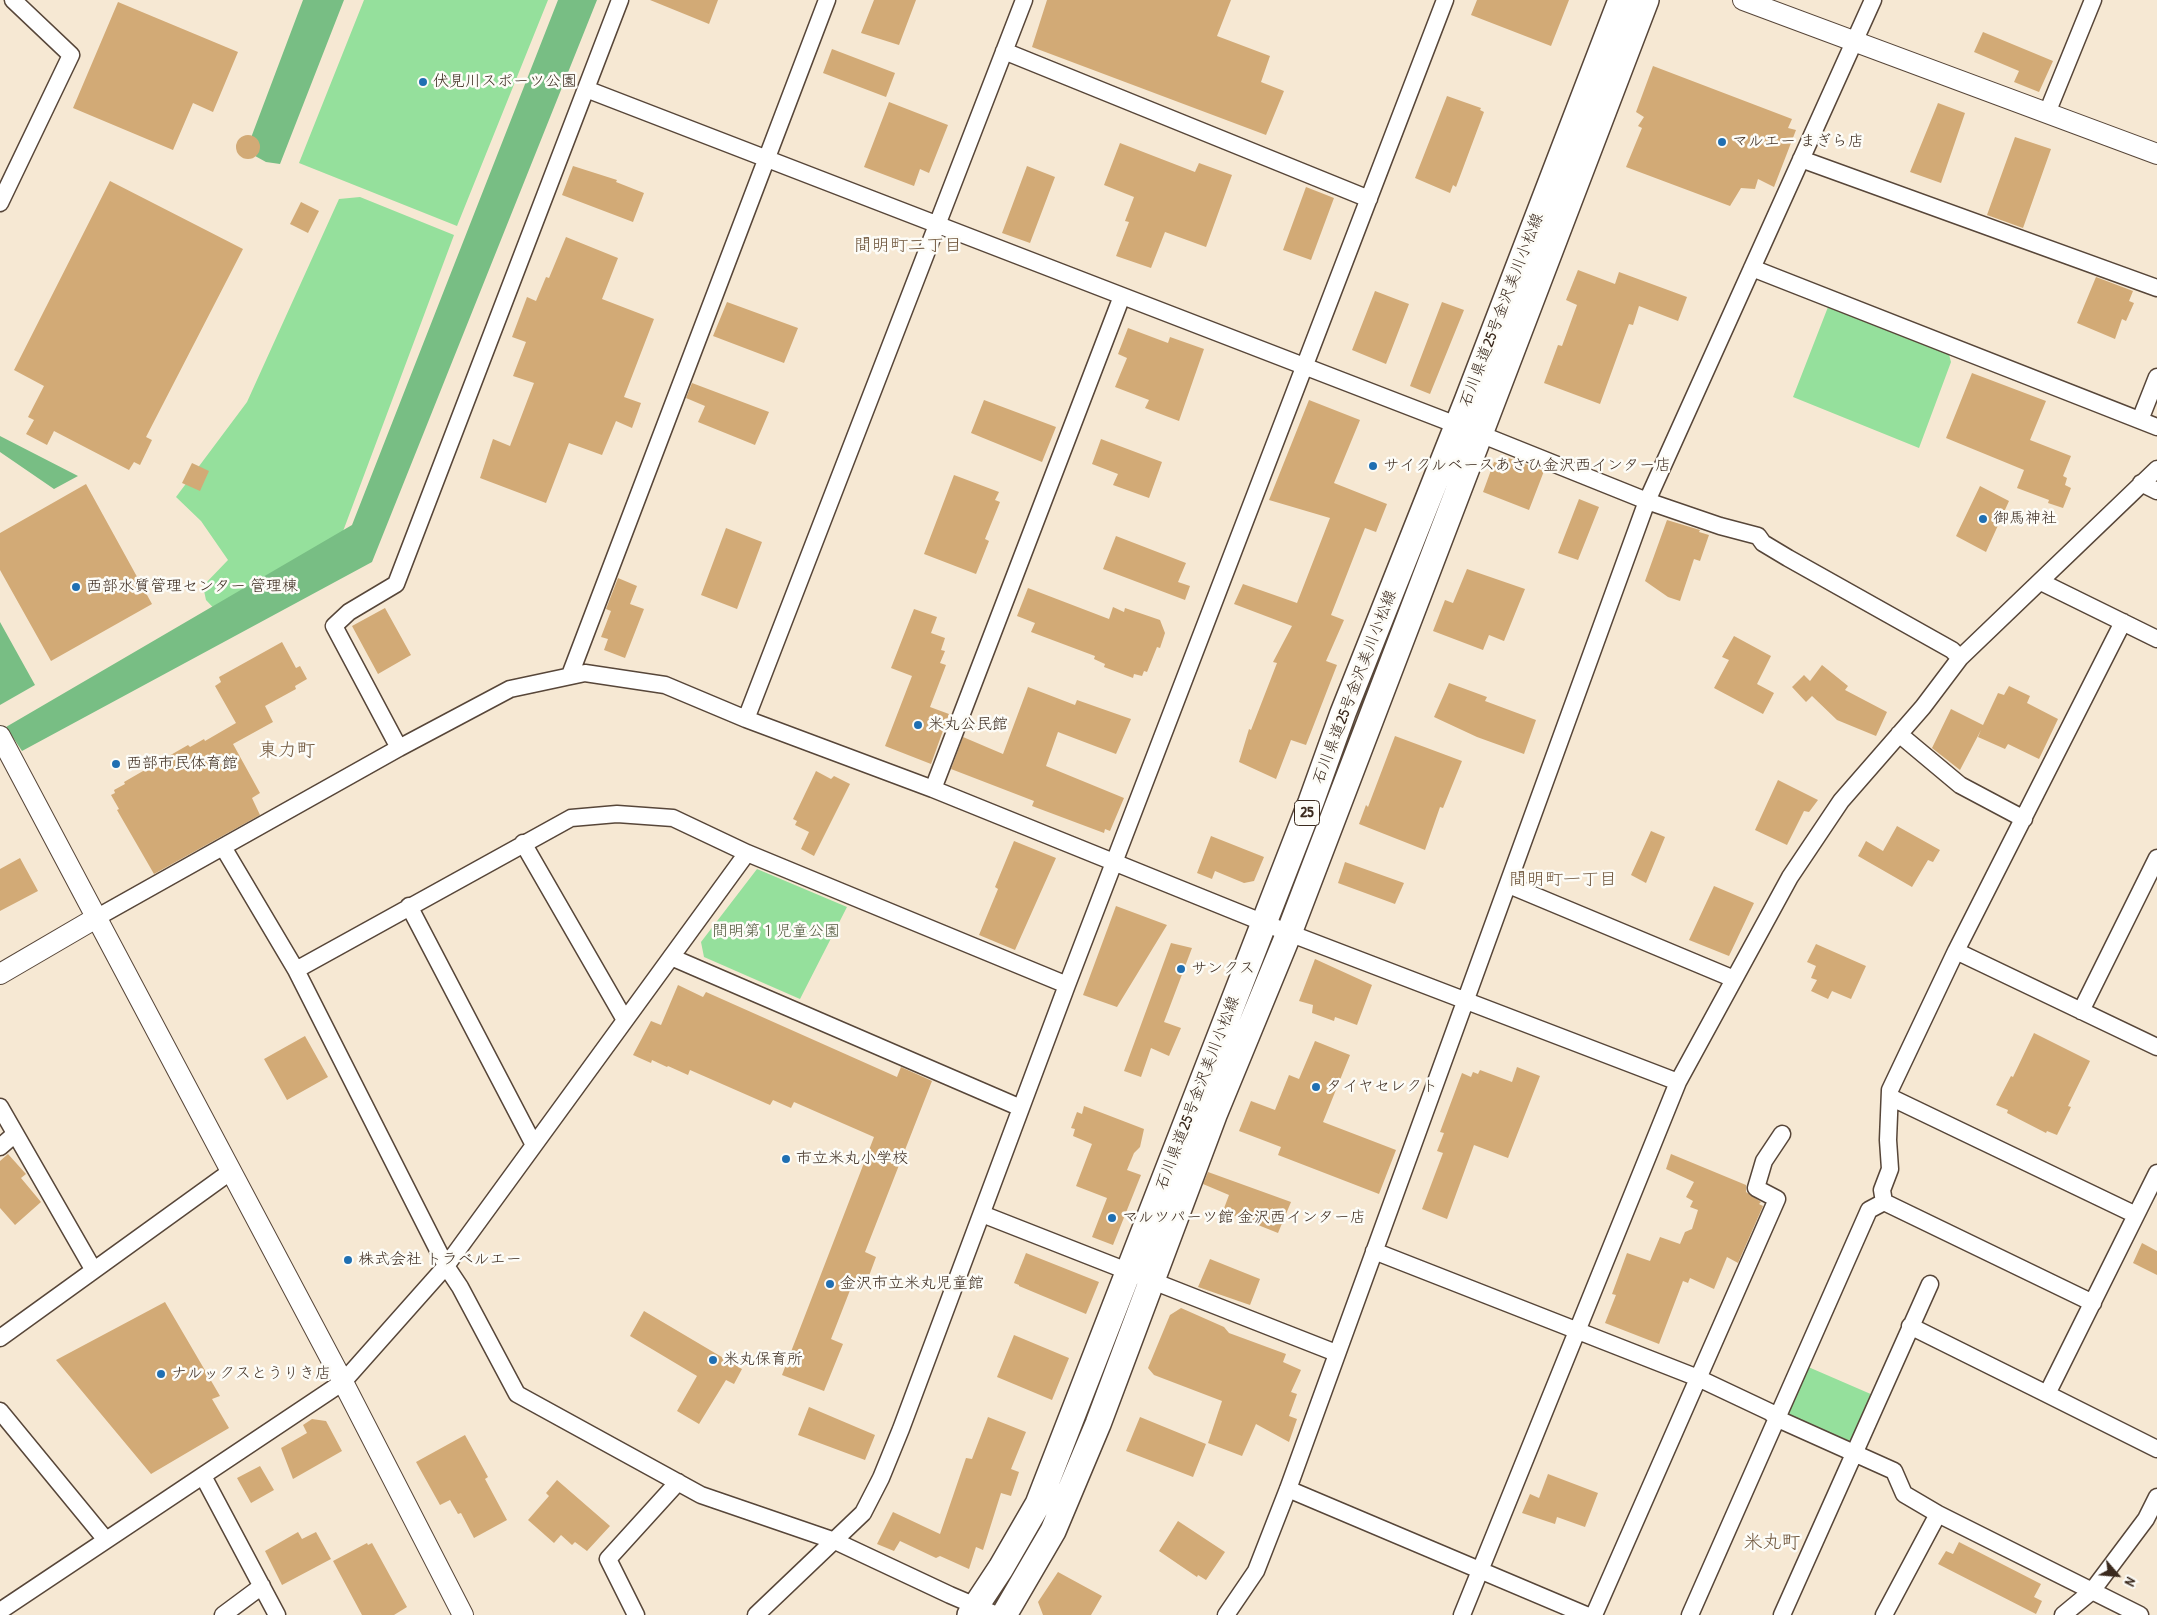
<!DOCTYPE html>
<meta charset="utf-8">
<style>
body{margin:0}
#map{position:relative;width:2157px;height:1615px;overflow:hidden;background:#f6e8d3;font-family:"Patrick Hand",sans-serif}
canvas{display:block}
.north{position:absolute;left:2092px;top:1550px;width:50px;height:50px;-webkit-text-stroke:4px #fdfcf7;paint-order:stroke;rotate:117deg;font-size:14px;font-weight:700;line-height:20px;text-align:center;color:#3b2a1e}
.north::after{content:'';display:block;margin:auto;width:18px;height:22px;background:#3b2a1e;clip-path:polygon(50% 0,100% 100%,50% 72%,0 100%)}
</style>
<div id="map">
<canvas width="2157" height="1615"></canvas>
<div class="north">N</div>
</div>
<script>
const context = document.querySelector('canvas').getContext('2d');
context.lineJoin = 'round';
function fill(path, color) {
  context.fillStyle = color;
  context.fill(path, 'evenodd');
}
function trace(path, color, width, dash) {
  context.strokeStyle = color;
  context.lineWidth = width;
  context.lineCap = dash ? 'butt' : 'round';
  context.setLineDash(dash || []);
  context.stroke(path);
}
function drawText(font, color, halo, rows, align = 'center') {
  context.font = font + ' "Patrick Hand","Klee One",sans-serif';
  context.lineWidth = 5;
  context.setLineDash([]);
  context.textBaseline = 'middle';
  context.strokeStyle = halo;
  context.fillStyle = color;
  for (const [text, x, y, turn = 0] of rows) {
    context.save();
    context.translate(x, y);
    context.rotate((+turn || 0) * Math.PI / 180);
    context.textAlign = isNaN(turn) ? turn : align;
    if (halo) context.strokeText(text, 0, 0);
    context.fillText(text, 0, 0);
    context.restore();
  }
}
const green = new Path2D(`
 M364,0h184l-91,226 -158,-63z
 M360,197l94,38 -115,307 -117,75 -16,-17 -3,-14 25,-26 -27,-39 -25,-24 71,-95 92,-203z
 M1828,307l120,44 3,11 -32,86 -126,-51z
 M757,869l90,38 -47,92 -96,-42 -3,-15z
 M1806,1366l67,29 -20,44 -5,2 -58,-26 -3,-5z`);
const forest = new Path2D(`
 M303,0h41l-64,164 -14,-2 -20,-11z
 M558,0h39l-225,562 -350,189 -16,-24 346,-202z
 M0,436l78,40 -24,13 -54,-37z
 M0,622l35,63 -35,20z`);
const building = new Path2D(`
 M650,0h68l-9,24z
 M874,0h42l-17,45 -38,-12z
 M1047,0h184l-14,36 53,20 -9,26 23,9 -18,44 -234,-88z
 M1477,0h92l-18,46 -80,-31z
 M118,2l120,50 -25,60 -20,-9 -20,47 -100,-42z
 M1983,32l70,29 -14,31 -25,-10 5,-11 -45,-19z
 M832,49l63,24 -9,24 -63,-24z
 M1653,66l139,53 -4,9 8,2 -22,57 -16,-8 -3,10 -14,-1 -11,18 -104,-39 16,-39 -4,-2 6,-9 -8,-5z
 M1447,96l34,12 -1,2 4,2 -28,75 -3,-2 -3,8 -35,-15z
 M889,102l59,23 -19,48 -9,-4 -6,17 -50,-19z
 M1938,103l27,10 -24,70 -31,-11z
 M236 147a12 12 0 1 1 24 0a12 12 0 1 1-24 0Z
 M2015,137l36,12 -28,79 -36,-13z
 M1120,143l75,29 4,-9 33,12 -26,72 -41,-15 -14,36 -35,-12 13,-34 -4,-1 9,-24 -30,-12z
 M573,166l44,14 -1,2 28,11 -11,29 -71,-27z
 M1027,166l28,11 -25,66 -28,-10z
 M110,181l133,68 -97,188 6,3 -12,25 -6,-3 -5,8 -75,-39 -7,14 -21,-11 8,-14 -6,-3 16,-31 -30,-16z
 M1306,187l28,11 -23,62 -28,-10z
 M301,202l18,9 -11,22 -18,-9z
 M566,237l52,21 -16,41 52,20 -30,78 17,6 -9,25 -16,-7 -14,34 -33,-12 -23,60 -66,-25 13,-39 17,7 24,-63 -21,-7 13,-34 -14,-5 15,-40 9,4 10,-24 3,1z
 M1578,270l37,14 4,-12 68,25 -9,24 -39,-15 -6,19 -4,-1 -29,80 -56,-21 14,-38 4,1 15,-41 -11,-5z
 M2096,277l37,14 -4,10 5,2 -8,18 -4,-2 -7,20 -38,-16z
 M1375,291l34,13 -23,60 -34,-14z
 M727,302l71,26 -14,35 -71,-27z
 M1442,302l22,8 -34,84 -20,-8z
 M1128,328l40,15 2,-6 34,12 -25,72 -34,-13 4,-8 -34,-13 12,-29 -9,-4z
 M1972,373l74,28 -16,39 41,16 -8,20 4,2 -2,7 6,3 -8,20 -15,-5 1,-3 -32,-12 7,-18 -78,-32z
 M692,383l77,29 -14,33 -57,-23 7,-16 -19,-8z
 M984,400l72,27 -14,35 -71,-29z
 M1309,400l51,20 -26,63 53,21 -11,28 -11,-4 -34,87 13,5 -18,41 11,4 -31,80 -15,-5 -15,39 -37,-17 10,-33 2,1 26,-67 -4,-1 19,-36 -58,-22 9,-20 54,19 33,-85 -61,-18z
 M1101,439l61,23 -13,36 -36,-13 5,-11 -26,-10z
 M1503,456l41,15 -15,39 -46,-18 11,-30 4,1z
 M192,463l17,8 -9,20 -18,-8z
 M954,475l45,17 -4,8 5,2 -15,37 4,2 -13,33 -52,-20z
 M86,484l66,120 -101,57 -51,-91v-37z
 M1980,486l29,15 -23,51 -30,-16z
 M1579,499l20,8 -21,53 -20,-7z
 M1667,520l33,10 -1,2 10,3 -9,26 -6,-2 -14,42 -12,-4 -23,-16z
 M726,528l36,14 -25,67 -36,-14z
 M1116,536l70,27 -8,19 12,4 -5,14 -82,-31z
 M1467,569l58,20 -21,52 -15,-6 -6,15 -50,-19 12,-31 8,3z
 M618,578l19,8 -7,18 14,5 -19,49 -21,-8 4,-11 -7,-2 10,-26 -5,-2z
 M1028,588l81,31 4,-12 11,5 1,-4 35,12 5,13 -5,15 -3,-1 -10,25 -3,-1 -2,5 -8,-2 -1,4 -29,-11 1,-3 -11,-5 1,-3 -64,-24 4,-9 -18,-7z
 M385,608l26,47 -33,19 -26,-48z
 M914,609l23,8 -6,16 14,5 -4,12 4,1 -5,12 6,2 -16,42 19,7 -18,50 -46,-18 27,-70 -21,-8z
 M1734,636l37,20 -14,28 17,9 -11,21 -49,-26 15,-28 -7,-3z
 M282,642l14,26 4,-2 7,13 -12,7 1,3 -31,17 8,16 -40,22 27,49 -8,5 8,17 -106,59 -37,-64 2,-1 -8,-14 4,-2 -1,-3 11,-6 -1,-2 64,-37 2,2 14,-8 1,2 31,-18 -21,-37 6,-4 -2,-5z
 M1822,665l26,21 -3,4 42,22 -11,24 -39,-16 -25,-24 -6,6 -14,-15 12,-12 6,6z
 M1449,683l38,14 -2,4 51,19 -12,34 -47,-17 -43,-20z
 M2009,686l21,10 -3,7 31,16 -19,40 -31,-15 -3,5 -27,-12 3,-7 -21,40 -28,-22 19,-39 32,16 15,-32 6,2z
 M1028,687l47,18 2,-5 54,19 -15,35 -58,-22 -12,34 78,32 -14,33 -5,-2 -1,4 -72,-27 2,-5 -83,-32 12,-32 40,17z
 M1395,736l67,25 -19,47 -3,-1 -15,43 -66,-26 7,-19 2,2z
 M816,771l15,8 3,-3 16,8 -36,72 -13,-7 8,-17 -14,-7 2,-4 -4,-2z
 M1778,780l40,20 -9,12 -5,-1 -17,34 -32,-15z
 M1897,826l43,24 -7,12 -5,-2 -16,27 -54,-31 8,-15 17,10z
 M1651,831l14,6 -19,46 -15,-8z
 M1211,836l53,21 -10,24 -10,2 -29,-12 -3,8 -15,-6z
 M1014,841l42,17 -41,92 -36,-15 19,-46 -3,-2z
 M20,858l18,33 -38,20v-42z
 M1345,862l59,21 -9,21 -57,-21z
 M1714,886l40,17 -25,53 -40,-16z
 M1116,906l51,19 -50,82 -34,-12z
 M1171,943l21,5 -28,74 17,6 -12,28 -18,-8 -10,29 -17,-6z
 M1816,944l50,22 -15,33 -19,-8 -4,8 -17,-8 6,-11 -6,-2 5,-12 -9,-4z
 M1315,959l57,26 -15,40 -22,-8 -1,4 -22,-8 1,-8 -14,-4z
 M678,985l25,12 3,-5 191,85 4,-10 31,14 -67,171 11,5 -10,27 -12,-4 -23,59 12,5 -19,47 -42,-16 92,-238 -80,-35 -3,6 -18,-8 -3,5 -80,-35 -2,5 -20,-9 -1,1 -15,-7 -1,3 -18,-8 18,-34 10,4z
 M2034,1033l56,28 -22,45 3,1 -14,28 -10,-4 -1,2 -39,-20 1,-3 -12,-5 15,-29 2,1z
 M305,1036l23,41 -41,23 -23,-41z
 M1315,1041l35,14 -27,67 73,28 -17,44 -101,-39 3,-8 -42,-16 12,-30 24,9 14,-35 10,4z
 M1517,1067l23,9 -32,82 -34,-13 -27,74 -25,-10 21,-56 -6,-2 7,-18 -4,-1 22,-59 9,4 2,-5 5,2 2,-4 32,12z
 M1084,1106l60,23 -4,18 -6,6 -7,17 14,5 -28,70 -21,-8 15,-39 -31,-12 16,-42 -19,-8 2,-7 -4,-1 6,-16 5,2z
 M8,1154l18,20 -5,4 20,24 -26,23 -15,-17v-47z
 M1671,1154l75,31v7l15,10 -2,2 4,2 -25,57 -11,-6 -13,32 -24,-11 -2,5 -5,-2 -24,63 -54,-21 11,-28 -4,-1 15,-41 23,8 10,-24 20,7 5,-12 7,-3 6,-19 -8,-3 3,-6 -7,-4 8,-15 -28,-13z
 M1208,1172l83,30 -13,31 -55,-22 6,-16 -26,-11z
 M2142,1243l15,8v24l-24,-12z
 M1026,1253l73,29 -13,32 -67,-28v-1l-5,-2z
 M1210,1259l50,20 -10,26 -52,-18z
 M165,1302l55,94 -8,3 17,29 -78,46 -95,-114z
 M1181,1308l43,19 5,6 57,21 -3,8 18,8 -10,22 6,2 -8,22 8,3 -8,23 -33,-18 -14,32 -34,-13 14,-42 -68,-26 -6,-7 22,-53z
 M644,1311l98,58 -8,15 -8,-4 -27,44 -22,-13 20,-35 -67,-40z
 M1014,1335l55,23 -17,42 -55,-23z
 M809,1407l66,28 -10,25 -67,-25z
 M988,1417l38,15 -15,37 8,3 -8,24 -10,-3 -18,57 -7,-3 -7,22 -29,-13 -4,2 -36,-17 -6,10 -17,-7 16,-32 47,22 26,-76 6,1z
 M1140,1417l66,27 -13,33 -67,-26z
 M312,1419l14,2 16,30 -49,28 -12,-31 26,-15 -4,-8z
 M465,1435l23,42 -3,2 22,41 -33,18 -13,-25 -3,1 -8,-14 -10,5 -24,-43z
 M260,1466l14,24 -23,13 -14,-25z
 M1548,1474l50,19 -13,34 -28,-10 -2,7 -33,-11 8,-19 9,4z
 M557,1480l53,46 -23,25 -12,-9 -3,3 -11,-10 -7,8 -26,-23 21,-24 -3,-3z
 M1178,1521l47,31 -19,28 -8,-5 -1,2 -38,-26z
 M298,1532l4,7 14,-7 15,27 -49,26 -17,-34z
 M1959,1542l82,42 -7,13 8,4 -6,13 -98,-50 8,-13 7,3z
 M367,1543l1,2 4,-2 35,64 -13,8h-32l-29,-54z
 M1058,1572l44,24 -11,19h-48l-5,-13z`);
const minor = new Path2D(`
 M1004,51l365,148
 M586,89l894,345 167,67 73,25 38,10 5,7 25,15 164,92 8,8
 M2047,113l46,-113
 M1801,159l356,129
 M0,203l71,-148 -58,-55
 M1752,268l405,159
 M2140,420l17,-43
 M2141,483l16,8
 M2041,582l116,57
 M570,675l257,-675
 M746,719l278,-719
 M1899,734l61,51 64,34
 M399,748l-65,-122 15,-14 47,-28 224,-584
 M933,789l189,-493
 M523,843l102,177
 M223,847l73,123 150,296 14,21 57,107 184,101 134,46 115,54 47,20
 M1509,885l225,94
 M409,906l125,239
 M96,918l303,-170 111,-59 75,-16 80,12 81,34 187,70 356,144 389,149
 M1956,951l201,96
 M671,957l350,151
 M296,970l275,-152 46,-4 56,4 74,35 320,132
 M2081,1011l76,-153
 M1890,1097l246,118
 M0,1107l93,162
 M0,1147l15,-13
 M2157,1173l-110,221 110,55
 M1884,1202l209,101
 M982,1214l354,139
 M1374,1251l324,127 72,34 8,7 116,52 10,23 34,20 202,101
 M1910,1326l137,68
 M0,1338l230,-166
 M0,1411l106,129
 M203,1476l74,139
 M1288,1489l298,126
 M0,1611l343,-229 103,-116 301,-413
 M223,1615l39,-29
 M636,1615l-28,-56 70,-77
 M756,1615l107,-102 18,-35 20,-49 166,-444 378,-985
 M1226,1615l30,-44 32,-82 359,-988 226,-501
 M1462,1615l216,-533 112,-205 51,-76 82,-94 37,-49 197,-189
 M1594,1615l183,-416 -21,-11 8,-27 18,-27
 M1690,1615l179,-405 15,-8 -2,-12 8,-21 -2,-29 2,-50 66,-139 167,-329
 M1782,1615l148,-331
 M1884,1615l54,-101
 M2063,1615l29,-24 54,-72 11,-22`);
const tertiary = new Path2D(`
 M1743,0l414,154
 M0,736l343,646 120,233
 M0,974l96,-56`);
const primary = new Path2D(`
 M970,1615l31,-47 37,-64 273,-702 32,-89 124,-312 154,-401
 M1004,1615l49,-84 45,-107 116,-309 75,-182 49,-128 308,-805`);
const markers = [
 [423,82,5,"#1f6fb2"],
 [1722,142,5,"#1f6fb2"],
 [1373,466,5,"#1f6fb2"],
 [1983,519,5,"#1f6fb2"],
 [76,587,5,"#1f6fb2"],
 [918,725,5,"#1f6fb2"],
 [116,764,5,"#1f6fb2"],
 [1181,969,5,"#1f6fb2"],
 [1316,1087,5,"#1f6fb2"],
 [786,1159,5,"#1f6fb2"],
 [1112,1218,5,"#1f6fb2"],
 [348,1260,5,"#1f6fb2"],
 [830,1284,5,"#1f6fb2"],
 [713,1360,5,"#1f6fb2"],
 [161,1374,5,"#1f6fb2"]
];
const shields = [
 [1307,813,25]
];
const shieldNames = [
 ["25",1307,813]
];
const poiNames = [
 ["伏見川スポーツ公園",433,82],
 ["マルエー まぎら店",1732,142],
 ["サイクルベースあさひ金沢西インター店",1383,466],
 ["御馬神社",1993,519],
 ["西部水質管理センター 管理棟",86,587],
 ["米丸公民館",928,725],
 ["西部市民体育館",126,764],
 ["サンクス",1191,969],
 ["タイヤセレクト",1326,1087],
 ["市立米丸小学校",796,1159],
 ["マルツパーツ館 金沢西インター店",1122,1218],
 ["株式会社 トラベルエー",358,1260],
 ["金沢市立米丸児童館",840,1284],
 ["米丸保育所",723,1360],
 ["ナルックスとうりき店",171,1374]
];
const streetNames = [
 ["石川県道25号金沢美川小松線",1502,310,-69],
 ["石川県道25号金沢美川小松線",1355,687,-69],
 ["石川県道25号金沢美川小松線",1198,1093,-69]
];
const parkNames = [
 ["間明第１児童公園",776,932]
];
const neighbourhoodNames = [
 ["間明町二丁目",908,246],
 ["間明町一丁目",1563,880]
];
const quarterNames = [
 ["東力町",287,751],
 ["米丸町",1772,1543]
];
fill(green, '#95e09c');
fill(forest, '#78be84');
fill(building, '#d2aa76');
trace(minor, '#574639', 19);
trace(tertiary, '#574639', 22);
trace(primary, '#574639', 28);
trace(minor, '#fff', 16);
trace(tertiary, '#fff', 20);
trace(primary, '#fff', 25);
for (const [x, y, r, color] of markers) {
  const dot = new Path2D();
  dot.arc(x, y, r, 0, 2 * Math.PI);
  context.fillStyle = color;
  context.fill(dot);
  trace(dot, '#fdfcf7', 2);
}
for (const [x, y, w] of shields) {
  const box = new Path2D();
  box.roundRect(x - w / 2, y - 12.5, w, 25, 4);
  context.fillStyle = '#fdfcf7';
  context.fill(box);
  trace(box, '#3b2a1e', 1);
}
drawText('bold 15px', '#3b2a1e', null, shieldNames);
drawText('16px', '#3b2a1e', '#fdfcf7', poiNames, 'left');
drawText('16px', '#3b2a1e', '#fdfcf7', streetNames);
drawText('16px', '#52583e', '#fdfcf7', parkNames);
drawText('18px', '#70573d', '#fdfcf7', neighbourhoodNames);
drawText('19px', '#70573d', '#fdfcf7', quarterNames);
</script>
